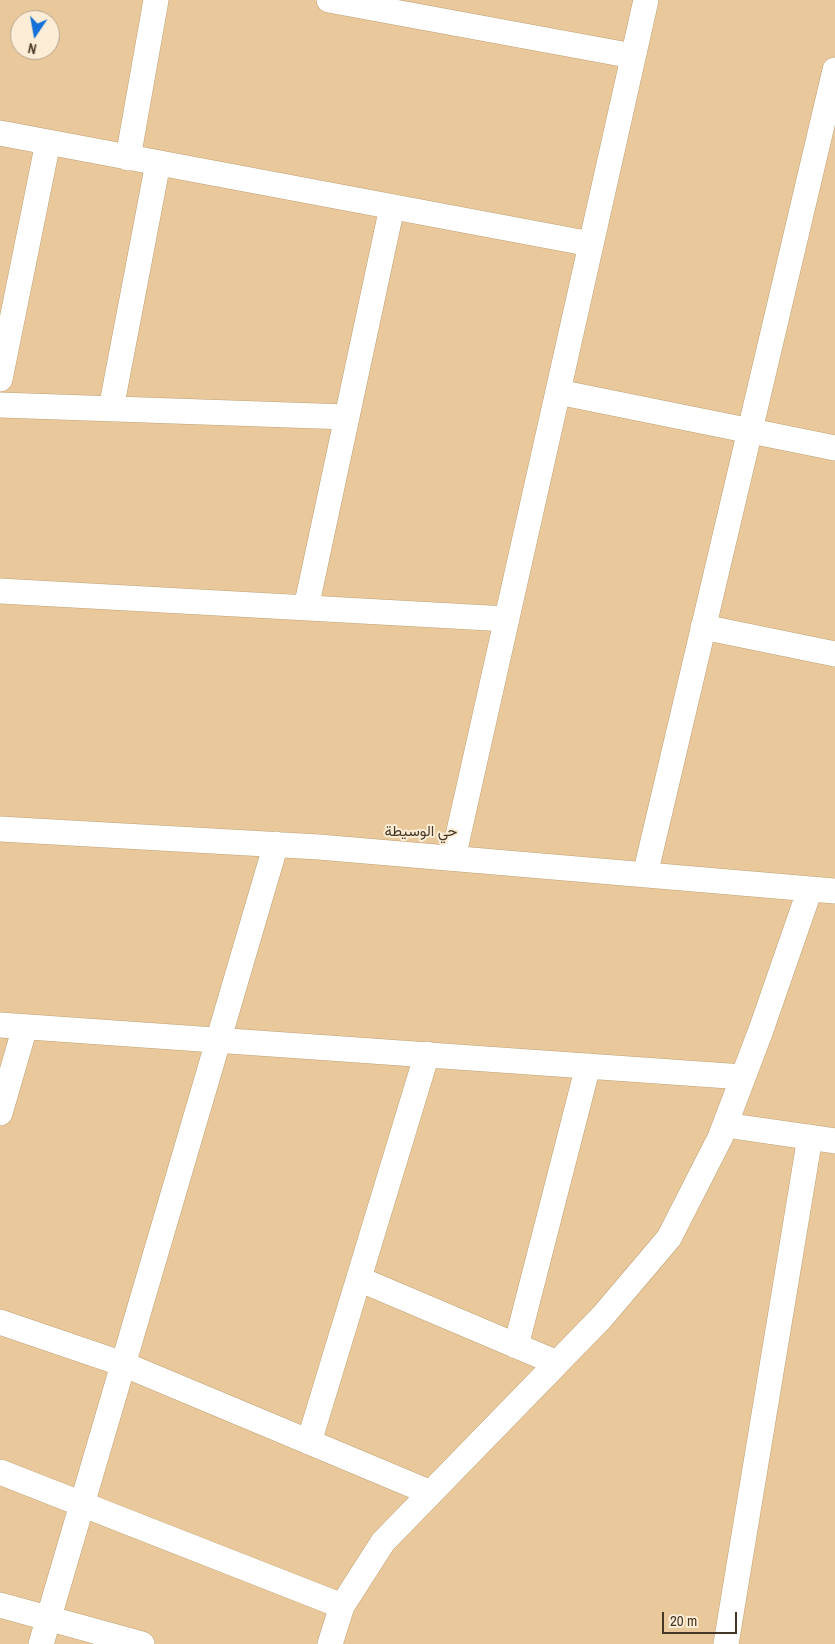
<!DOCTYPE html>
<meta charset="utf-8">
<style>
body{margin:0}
#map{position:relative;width:835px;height:1644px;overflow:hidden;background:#e9c99b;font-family:"Archivo Narrow",sans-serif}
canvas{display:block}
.north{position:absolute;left:10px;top:10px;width:50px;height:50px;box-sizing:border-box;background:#fdedd6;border:1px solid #b3a48f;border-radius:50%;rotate:192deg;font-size:14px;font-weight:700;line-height:20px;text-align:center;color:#443725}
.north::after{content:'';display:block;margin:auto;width:18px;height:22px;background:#1670d9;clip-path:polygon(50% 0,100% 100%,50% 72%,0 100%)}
.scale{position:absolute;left:662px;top:1612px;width:75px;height:22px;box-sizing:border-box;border:2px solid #443725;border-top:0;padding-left:6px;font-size:15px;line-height:18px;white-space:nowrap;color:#443725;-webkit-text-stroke:4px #fdedd6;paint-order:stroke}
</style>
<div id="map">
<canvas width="835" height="1644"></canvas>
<div class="north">N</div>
<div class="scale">20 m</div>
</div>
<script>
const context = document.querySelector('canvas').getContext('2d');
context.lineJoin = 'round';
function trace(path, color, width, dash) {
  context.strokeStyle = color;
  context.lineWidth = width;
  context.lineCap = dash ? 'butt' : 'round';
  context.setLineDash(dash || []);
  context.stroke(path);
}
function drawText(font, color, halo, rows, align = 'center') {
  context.font = font + ' "Archivo Narrow",Vazirmatn,sans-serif';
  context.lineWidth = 4;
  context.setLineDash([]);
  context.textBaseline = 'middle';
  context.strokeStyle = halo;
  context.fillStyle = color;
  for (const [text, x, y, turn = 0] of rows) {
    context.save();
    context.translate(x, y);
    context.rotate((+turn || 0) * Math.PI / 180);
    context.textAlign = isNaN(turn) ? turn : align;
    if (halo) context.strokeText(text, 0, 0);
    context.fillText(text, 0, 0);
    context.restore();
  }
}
const minor = new Path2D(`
 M329,0l304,56
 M0,133l591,111
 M128,158l28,-158
 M0,379l48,-237
 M558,392l277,56
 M0,405l347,12
 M111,409l47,-246
 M0,591l507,28
 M306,608l86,-401
 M703,627l132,27
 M0,829l319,18 516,44
 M453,858l193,-858
 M645,875l190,-805
 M0,1025l743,52
 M0,1113l25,-86
 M725,1125l110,16
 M359,1279l198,84
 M0,1322l123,42 308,129
 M516,1346l72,-280
 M309,1442l118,-388
 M0,1472l342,134
 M0,1605l142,39
 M41,1644l235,-800
 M330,1644l12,-38 41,-64 219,-225 67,-79 51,-100 41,-108 49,-141
 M726,1644l84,-507`);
const neighbourhoodNames = [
 ["حي الوسيطة",421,832]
];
trace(minor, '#bfa174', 26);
trace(minor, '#fff', 25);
drawText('15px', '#443725', '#fdedd6', neighbourhoodNames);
</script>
